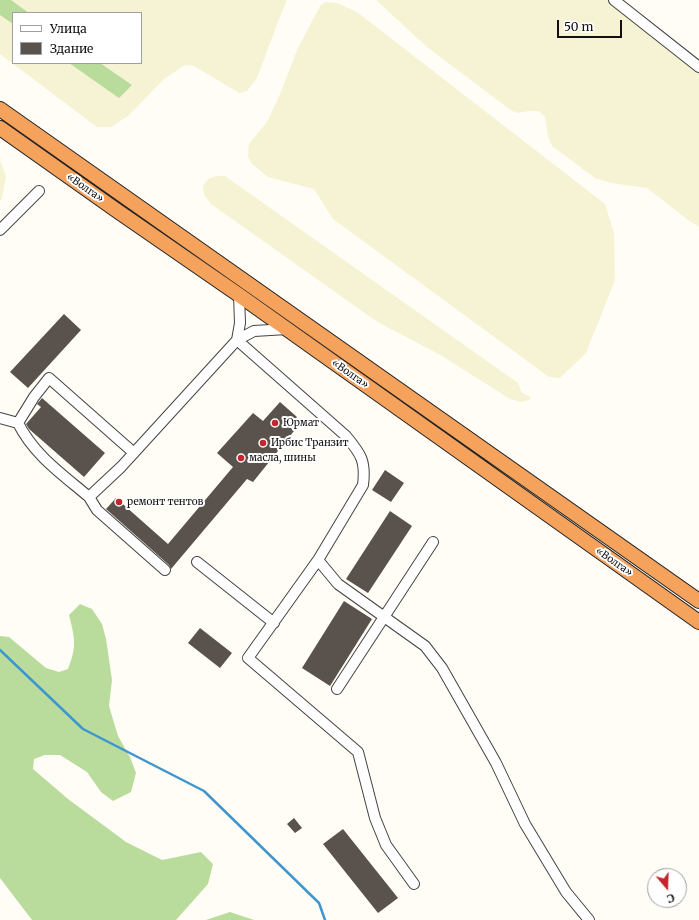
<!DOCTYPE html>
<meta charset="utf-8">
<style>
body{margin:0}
#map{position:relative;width:699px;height:920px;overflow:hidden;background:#fffdf5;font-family:Merriweather,serif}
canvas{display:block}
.legend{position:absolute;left:12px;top:12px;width:130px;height:52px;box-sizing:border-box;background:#fff;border:1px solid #a0a0a0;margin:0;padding:5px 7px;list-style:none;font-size:12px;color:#111}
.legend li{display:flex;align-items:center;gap:8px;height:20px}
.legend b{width:20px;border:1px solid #a0a0a0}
.north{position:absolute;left:647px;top:868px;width:40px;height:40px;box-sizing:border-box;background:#fff;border:1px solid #a0a0a0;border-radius:50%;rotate:161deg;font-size:11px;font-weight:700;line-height:16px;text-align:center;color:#111}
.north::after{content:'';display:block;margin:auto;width:14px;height:18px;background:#c4262e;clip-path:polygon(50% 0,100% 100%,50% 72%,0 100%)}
.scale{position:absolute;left:557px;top:20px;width:65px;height:18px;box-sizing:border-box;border:2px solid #111;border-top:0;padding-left:5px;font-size:12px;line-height:14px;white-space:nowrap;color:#111;-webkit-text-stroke:3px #fff;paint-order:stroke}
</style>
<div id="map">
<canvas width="699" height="920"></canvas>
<ul class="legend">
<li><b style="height:5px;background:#fff"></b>Улица</li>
<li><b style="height:11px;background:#5a524d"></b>Здание</li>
</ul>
<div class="north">С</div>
<div class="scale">50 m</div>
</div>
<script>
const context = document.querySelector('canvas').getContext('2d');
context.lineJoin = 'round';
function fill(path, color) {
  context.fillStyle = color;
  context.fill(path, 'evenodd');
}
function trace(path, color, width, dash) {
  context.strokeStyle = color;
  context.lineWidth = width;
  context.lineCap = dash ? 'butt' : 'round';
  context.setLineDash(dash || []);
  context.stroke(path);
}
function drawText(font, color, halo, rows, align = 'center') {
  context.font = font + ' Merriweather,serif';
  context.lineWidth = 4;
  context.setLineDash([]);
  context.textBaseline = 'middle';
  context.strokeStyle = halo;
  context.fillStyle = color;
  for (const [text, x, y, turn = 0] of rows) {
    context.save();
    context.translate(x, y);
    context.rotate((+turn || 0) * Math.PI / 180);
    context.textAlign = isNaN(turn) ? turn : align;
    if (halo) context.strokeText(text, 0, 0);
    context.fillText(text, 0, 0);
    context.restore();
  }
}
const farmland = new Path2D(`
 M0,0h287l-8,19 -22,59 -10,13 -8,2 -45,-27 -9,-1 -21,14 -36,37 -17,11h-14l-97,-73zM13,13h128v50h-128z
 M376,0h238l85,67v160l-11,-7 -41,-32 -35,-5 -17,-5 -43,-32 -4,-9 -3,-20 -6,-6h-10l-11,2 -6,-2 -85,-64z
 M325,2l12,1 20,9 248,192 9,29 1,47 -29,73 -26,25 -11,-1 -216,-158 -19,-30 -46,-12 -16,-13 -4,-8 1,-12 18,-22 13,-28 18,-46 22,-42z
 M0,160l6,16 -4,22 -2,3z
 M216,176h9l293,207 4,10 9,4 -2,3 -8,2 -11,-3 -68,-43 -66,-35 -165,-117 -7,-9 -1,-9 5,-7z`);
const forest = new Path2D(`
 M0,0h11l18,13h-16v11l-13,-9z
 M69,63h31l32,22 -13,13z
 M80,604l12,5 10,15 4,15 6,41 -3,26 9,30 12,21 6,16 -5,19 -18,9 -12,-9 -14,-20 -27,-17h-15l-11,4 -1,10 35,30 58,43 36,18 39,-8 12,12 -5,20 -32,36h-144l-32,-42v-242l9,1 37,31 13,4 9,-3c9,-23 7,-30 1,-54z
 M230,912l24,8h-48z`);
const stream = new Path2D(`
 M0,650l83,79 121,62 115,112 6,17`);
const building = new Path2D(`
 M64,314l17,16 -53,58 -18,-16z
 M42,398l63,55 -21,24 -55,-48 -3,-5 15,-17 -4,-3z
 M280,402l17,15 -8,9 5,5 -41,51 -6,-3 -76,90 -2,-4 -63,-56 10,-11 52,46 65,-77 -16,-14 36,-40 10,8z
 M385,470l19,13 -13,19 -19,-12z
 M390,511l22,15 -44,67 -22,-14z
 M344,601l28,18 -42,67 -28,-18z
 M200,628l32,25 -12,15 -32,-25z
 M294,818l8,10 -7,5 -8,-9z
 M343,829l55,69 -20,15 -55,-69z`);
const minor = new Path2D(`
 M614,0l85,67
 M0,230l39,-39
 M237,340l109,96c15,18 20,25 17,49l-45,75 -70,98 110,94 17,66 11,27 28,39
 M237,340l3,-17 -1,-28
 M0,418l18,5
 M134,453l-85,-75 -15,19 -16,26c16,32 44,51 71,74l32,-30 116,-127 17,-9 33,-2
 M89,497l8,13 68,60
 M318,560l20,24 87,62 17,22 54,95 29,61 41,68 23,28
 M197,562l77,61
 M337,689l96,-147`);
const highway = new Path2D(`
 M0,109l699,492
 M0,128l116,82 123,85 460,327`);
const markers = [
 [275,423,4,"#c4262e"],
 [263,443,4,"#c4262e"],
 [241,458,4,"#c4262e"],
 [119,502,4,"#c4262e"]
];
const streetNames = [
 ["«Волга»",85,188,35],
 ["«Волга»",350,374,35],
 ["«Волга»",614,562,35]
];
const poiNames = [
 ["Юрмат",283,423],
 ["Ирбис Транзит",271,443],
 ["масла, шины",249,458],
 ["ремонт тентов",127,502]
];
fill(farmland, '#f6f3d4');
fill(forest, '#b9dc9c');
trace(stream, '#3f96cf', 2.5);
fill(building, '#5a524d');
trace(minor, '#444', 12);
trace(highway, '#222', 16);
trace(minor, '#fff', 10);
trace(highway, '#f5a25d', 14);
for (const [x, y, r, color] of markers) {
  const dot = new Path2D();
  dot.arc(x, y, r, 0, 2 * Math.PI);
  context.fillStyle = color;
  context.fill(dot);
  trace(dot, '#fff', 1.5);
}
drawText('10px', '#111', '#fff', streetNames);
drawText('10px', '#111', '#fff', poiNames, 'left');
</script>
